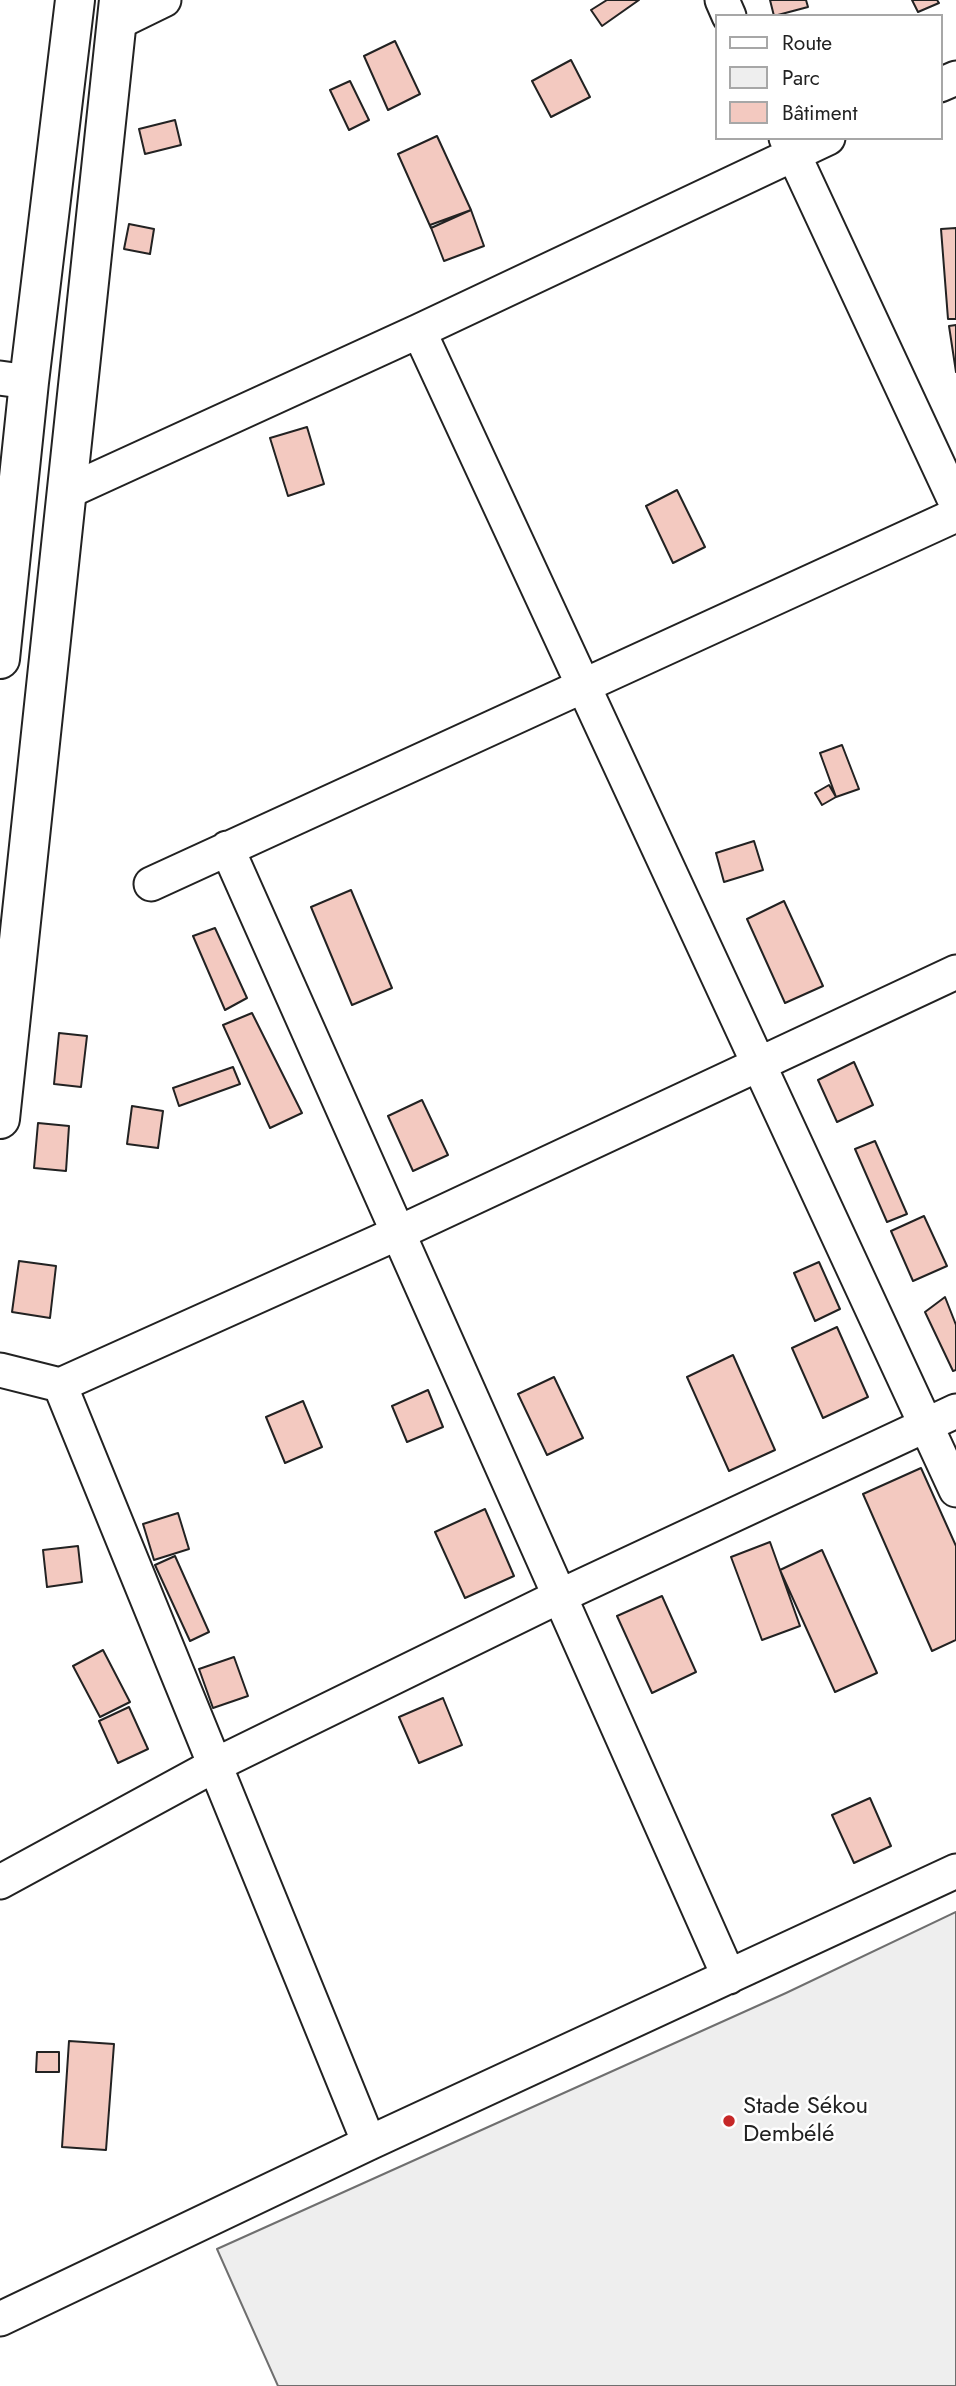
<!DOCTYPE html>
<meta charset="utf-8">
<style>
body{margin:0}
#map{position:relative;width:956px;height:2386px;overflow:hidden;background:#fff;font-family:Jost,sans-serif}
canvas{display:block}
.legend{position:absolute;left:715px;top:14px;width:228px;height:126px;box-sizing:border-box;background:#fff;border:2px solid #a7a7a7;margin:0;padding:9px 12px;list-style:none;font-size:21px;color:#222}
.legend li{display:flex;align-items:center;gap:14px;height:35px}
.legend b{width:35px;border:2px solid #a7a7a7}
</style>
<div id="map">
<canvas width="956" height="2386"></canvas>
<ul class="legend">
<li><b style="height:9px;background:#fff"></b>Route</li>
<li><b style="height:19px;background:#eee"></b>Parc</li>
<li><b style="height:19px;background:#f3c9c0"></b>Bâtiment</li>
</ul>
</div>
<script>
const context = document.querySelector('canvas').getContext('2d');
context.lineJoin = 'round';
function fill(path, color) {
  context.fillStyle = color;
  context.fill(path, 'evenodd');
}
function trace(path, color, width, dash) {
  context.strokeStyle = color;
  context.lineWidth = width;
  context.lineCap = dash ? 'butt' : 'round';
  context.setLineDash(dash || []);
  context.stroke(path);
}
function drawText(font, color, halo, rows, align = 'center') {
  context.font = font + ' Jost,sans-serif';
  context.lineWidth = 5;
  context.setLineDash([]);
  context.textBaseline = 'middle';
  context.strokeStyle = halo;
  context.fillStyle = color;
  for (const [text, x, y, turn = 0] of rows) {
    context.save();
    context.translate(x, y);
    context.rotate((+turn || 0) * Math.PI / 180);
    context.textAlign = isNaN(turn) ? turn : align;
    if (halo) context.strokeText(text, 0, 0);
    context.fillText(text, 0, 0);
    context.restore();
  }
}
const green = new Path2D(`
 M956,1912v474h-678l-61,-137 569,-256z`);
const building = new Path2D(`
 M607,0h32l-37,26 -11,-16z
 M770,0h36l2,7 -34,9z
 M912,0h25l2,3 -21,9z
 M395,41l25,53 -32,16 -24,-54z
 M571,60l19,37 -39,20 -19,-36z
 M350,81l19,39 -20,10 -19,-40z
 M175,120l6,25 -36,9 -6,-25z
 M437,136l34,74 -40,18 -33,-74z
 M471,210l13,36 -40,15 -14,-36z
 M129,224l25,5 -4,25 -26,-5z
 M956,228v91h-8l-7,-90z
 M956,325v47l-7,-46z
 M307,427l17,57 -36,12 -18,-58z
 M677,490l28,57 -32,16 -27,-57z
 M842,745l17,44 -23,8 -16,-44z
 M829,785l7,12 -14,8 -7,-12z
 M754,841l9,29 -39,12 -8,-29z
 M351,890l41,98 -40,17 -41,-98z
 M784,901l39,85 -38,17 -38,-84z
 M215,928l32,70 -22,12 -32,-74z
 M252,1013l50,100 -32,15 -47,-103z
 M59,1033l28,3 -6,51 -27,-3z
 M854,1062l19,43 -36,17 -19,-42z
 M233,1067l7,17 -61,22 -6,-18z
 M422,1100l26,55 -35,16 -25,-55z
 M132,1106l31,5 -5,37 -31,-4z
 M38,1123l31,3 -3,45 -32,-3z
 M875,1141l32,73 -20,8 -32,-73z
 M924,1216l23,50 -34,15 -22,-50z
 M19,1261l37,5 -6,52 -38,-6z
 M819,1262l21,47 -25,12 -21,-48z
 M945,1297l11,28v45l-3,1 -28,-59z
 M837,1327l31,70 -45,21 -31,-70z
 M733,1355l42,95 -46,21 -42,-94z
 M554,1377l29,61 -36,17 -29,-61z
 M428,1390l15,37 -36,15 -15,-36z
 M303,1401l19,46 -37,16 -19,-46z
 M921,1468l35,78v94l-24,11 -69,-157z
 M485,1509l29,67 -49,22 -30,-66z
 M178,1513l11,36 -35,11 -11,-36z
 M770,1542l30,84 -38,14 -31,-83z
 M78,1546l4,36 -35,5 -4,-37z
 M822,1550l55,123 -42,19 -55,-122z
 M175,1556l34,76 -19,9 -35,-76z
 M662,1596l34,76 -44,21 -35,-77z
 M103,1650l27,52 -30,15 -27,-51z
 M234,1657l14,39 -35,12 -14,-39z
 M443,1698l19,47 -43,18 -20,-46z
 M129,1707l19,42 -30,14 -19,-42z
 M870,1798l21,48 -37,17 -22,-48z
 M69,2041l45,3 -8,106 -44,-3z
 M37,2052h22v20h-23z`);
const minor = new Path2D(`
 M722,0l7,16
 M117,23l47,-23
 M940,85l16,-7
 M786,138l170,365
 M419,331l537,1159
 M0,378l29,4
 M67,492l352,-161 409,-193
 M227,848l502,1129
 M151,884l805,-369
 M0,1370l60,15 338,-152 558,-261
 M60,1385l309,758
 M0,1882l215,-117 345,-169 396,-185
 M0,2319l369,-176 587,-272`);
const primary = new Path2D(`
 M0,659l29,-277 46,-382
 M0,1119l119,-1119`);
const markers = [
 [729,2121,7,"#c62828"]
];
const poiNames = [
 ["Stade Sékou",743,2107],
 ["Dembélé",743,2135]
];
fill(green, '#eee');
trace(green, '#6f6f6f', 2);
fill(building, '#f3c9c0');
trace(building, '#222', 2);
trace(minor, '#222', 37);
trace(primary, '#222', 42);
trace(minor, '#fff', 33);
trace(primary, '#fff', 38);
for (const [x, y, r, color] of markers) {
  const dot = new Path2D();
  dot.arc(x, y, r, 0, 2 * Math.PI);
  context.fillStyle = color;
  context.fill(dot);
  trace(dot, '#fff', 2.5);
}
drawText('24px', '#222', '#fff', poiNames, 'left');
</script>
